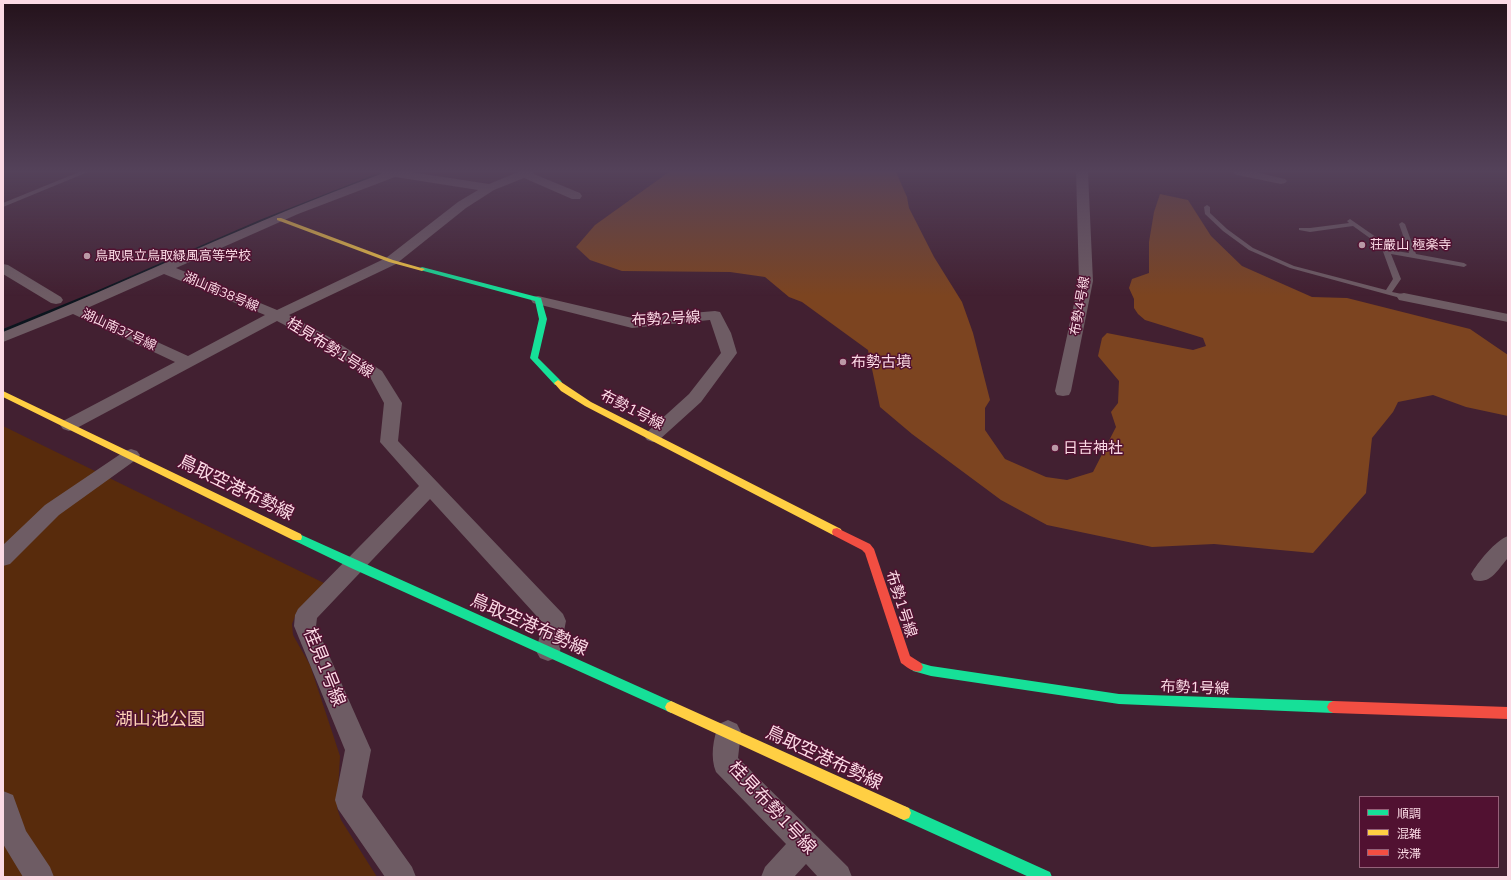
<!DOCTYPE html>
<meta charset="utf-8">
<style>
body{margin:0}
#map{position:relative;width:1511px;height:880px;overflow:hidden;background:#422031;font-family:Mulish,"Noto Sans JP",sans-serif}
canvas{display:block}
.frame{position:absolute;inset:0;border:4px solid #fbdae5;pointer-events:none}
.legend{position:absolute;left:1359px;top:796px;width:140px;height:72px;box-sizing:border-box;background:#511131;border:1px solid #956179;margin:0;padding:5px 7px;list-style:none;font-size:12px;color:#fbdae5}
.legend li{display:flex;align-items:center;gap:8px;height:20px}
.legend b{width:20px;border:1px solid #956179}
</style>
<div id="map">
<canvas width="1511" height="880"></canvas>
<div class="frame"></div>
<ul class="legend">
<li><b style="height:5px;background:#16e098"></b>順調</li>
<li><b style="height:5px;background:#ffcf43"></b>混雑</li>
<li><b style="height:5px;background:#f24e42"></b>渋滞</li>
</ul>
</div>
<script>
const context = document.querySelector('canvas').getContext('2d');
context.lineJoin = 'round';
function fill(path, color) {
  context.fillStyle = color;
  context.fill(path, 'evenodd');
}
function trace(path, color, width, dash) {
  context.strokeStyle = color;
  context.lineWidth = width;
  context.lineCap = dash ? 'butt' : 'round';
  context.setLineDash(dash || []);
  context.stroke(path);
}
function drawText(font, color, halo, rows, align = 'center') {
  context.font = font + ' Mulish,"Noto Sans JP",sans-serif';
  context.lineWidth = 3;
  context.setLineDash([]);
  context.textBaseline = 'middle';
  context.strokeStyle = halo;
  context.fillStyle = color;
  for (const [text, x, y, turn = 0] of rows) {
    context.save();
    context.translate(x, y);
    context.rotate((+turn || 0) * Math.PI / 180);
    context.textAlign = isNaN(turn) ? turn : align;
    if (halo) context.strokeText(text, 0, 0);
    context.fillText(text, 0, 0);
    context.restore();
  }
}
const green = new Path2D(`
 M3,426l323,158 -30,30 -4,10 1,11 17,30 30,91 -3,52 4,12 36,57h-374z`);
const forest = new Path2D(`
 M669,172h227l11,25 2,11 25,49 28,45 11,31 17,67 -5,8v22l20,29 41,18 21,3 26,-8 23,-45 -5,-15 7,-9 1,-22 -21,-25 4,-18 5,-5 86,17 13,-4 -3,-8 -58,-18 -7,-6 -4,-6v-9l-5,-11 3,-9 17,-6v-31l5,-30 6,-18 28,6 23,36 31,30 70,31 35,1 123,31 38,26v61l-42,-9 -33,-12 -35,7 -5,10 -21,26 -6,55 -53,60 -99,-9 -62,3 -105,-22 -46,-25 -89,-66 -32,-27 -12,-57 -66,-48 -13,-5 -24,-20 -35,-5 -108,-1 -32,-11 -14,-13 19,-22z`);
const water = new Path2D(`
 M381,172h9l-387,163v-6l91,-37 168,-73z`);
const lane = new Path2D(`
 M79,172h9l-85,35v-4z
 M1207,205l3,2v6l17,16 26,19 41,18 92,24 7,-11 -12,-33 -28,-20 -43,6 -11,-2v-2h11l39,-5 -2,-2 3,-2 36,25 3,6 20,3 -10,-29 3,-2 3,2 11,30 48,9 3,2 -3,2 -73,-13 10,25 -9,13 15,3 1,2 -4,2 -114,-31 -41,-18 -26,-19 -18,-17 -1,-7z`);
const street = new Path2D(`
 M380,172h31l78,12 29,-12h16v2l46,19 2,3 -2,3h-8l-48,-21 -30,12 -28,18 -70,56 -107,51 40,22 53,34 20,32 -4,38 165,173 3,7 -6,30 -4,7 -8,3 -8,-3 -4,-7 7,-28 -113,-124 -113,119 -1,8 55,124 -9,47 50,70 4,10h-31l-47,-68 -3,-9 10,-50 -51,-124 1,-11 3,-6 121,-123 -39,-44 4,-39 -14,-26 -51,-34 -42,-22 -202,108 -6,2 -6,-2 -3,-4 3,-4 112,-59 -102,-48 -70,28v-10c127,-51 249,-111 378,-158zM395,177l83,13 -20,12 -72,56 -109,52 -101,-42 122,-54zM164,274l101,41 -77,41 -103,-47z
 M1076,172h12l5,109 -22,110 -2,4 -6,1 -6,-1 -2,-4 24,-110z
 M1232,172h24l29,7 2,2 -2,2 -4,1 -44,-9z
 M3,264l5,1 53,32 2,3 -2,3 -5,1 -5,-1 -48,-29z
 M1404,293l104,21v8l-109,-22 -2,-3 2,-3z
 M538,296l94,22 83,-7 5,1 11,21 6,20 -36,49 -42,38 -6,2 -6,-2 -3,-4 3,-4 42,-38 32,-41 -11,-33 -78,8 -99,-25 -2,-3 2,-3z
 M131,449l6,2 3,4 -3,4 -78,56 -49,49 -7,2v-21l42,-40 80,-54z
 M1508,536v22c-10,11 -17,27 -34,22l-3,-6c7,-12 25,-34 37,-38z
 M728,720l9,4 4,8 -3,26 110,109 4,10h-34l-12,-13 -12,13h-33l4,-10 21,-23 -70,-72c-6,-14 -3,-34 3,-48z
 M3,791l10,4 13,36 24,36 4,10h-31l-20,-33z`);
const fast = new Path2D(`
 M422,267l119,31 6,21 -9,39 23,23 1,2 -1,2h-6l-25,-27 9,-39 -4,-18 -115,-31v-2z
 M297,533l378,170 2,4 -2,4 -4,2 -4,-2 -316,-143 -58,-28 -1,-3 1,-3z
 M917,662l14,4 188,28 214,7 4,2 2,4 -2,4 -4,2 -214,-9 -188,-28 -18,-5 -2,-4 2,-4z
 M904,806l146,66 2,5h-23l-130,-59 -2,-5 2,-5z`);
const slow = new Path2D(`
 M277,218h4l112,42 32,9 -3,2 -33,-9 -112,-42z
 M558,380l33,22 250,127 1,3 -1,3h-8l-248,-129 -24,-15 -7,-8z
 M3,391l298,143 1,3 -1,3h-8l-290,-143z
 M671,701l238,107 2,5 -2,5 -5,2 -5,-2 -232,-107 -2,-4 2,-4z`);
const jam = new Path2D(`
 M837,528l33,16 4,5 36,107 11,7 2,4 -2,4c-8,2 -14,-4 -20,-8l-36,-110 -3,-3 -29,-15 -1,-3 1,-3z
 M1333,701l175,6v12l-175,-6 -4,-2 -2,-4 2,-4z`);
const markers = [
 [1362,245,4,"#ba99a6"],
 [87,256,4,"#ba99a6"],
 [843,362,4,"#ba99a6"],
 [1055,448,4,"#ba99a6"]
];
const farPoinames = [
 ["荘嚴山 極楽寺",1370,245],
 ["鳥取県立鳥取緑風高等学校",95,256]
];
const farStreetnames = [
 ["湖山南38号線",221,292,23],
 ["布勢4号線",1080,306,-80],
 ["湖山南37号線",119,330,25]
];
const streetNames = [
 ["布勢2号線",666,319,-3],
 ["桂見布勢1号線",330,348,32],
 ["布勢1号線",632,410,27],
 ["布勢1号線",901,604,72],
 ["布勢1号線",1195,688,2]
];
const poiNames = [
 ["布勢古墳",851,362],
 ["日吉神社",1063,448]
];
const nearStreetnames = [
 ["鳥取空港布勢線",236,488,26],
 ["鳥取空港布勢線",529,625,24],
 ["桂見1号線",324,667,68],
 ["鳥取空港布勢線",824,758,25],
 ["桂見布勢1号線",772,808,47]
];
const nearParknames = [
 ["湖山池公園",160,720]
];
fill(green, '#582b0c');
fill(forest, '#7c4420');
fill(water, '#0c151e');
fill(lane, '#6e5c64');
fill(street, '#6e5c64');
fill(fast, '#16e098');
fill(slow, '#ffcf43');
fill(jam, '#f24e42');
const sky = context.createLinearGradient(0, 0, 0, 296);
sky.addColorStop(0, '#24121b');
sky.addColorStop(0.58, '#54425a');
sky.addColorStop(1, '#54425a00');
context.fillStyle = sky;
context.fillRect(0, 0, 1511, 296);
for (const [x, y, r, color] of markers) {
  const dot = new Path2D();
  dot.arc(x, y, r, 0, 2 * Math.PI);
  context.fillStyle = color;
  context.fill(dot);
  trace(dot, '#511131', 1.5);
}
drawText('13px', '#fbdae5', '#511131', farPoinames, 'left');
drawText('13px', '#fbdae5', '#511131', farStreetnames);
drawText('15px', '#fbdae5', '#511131', streetNames);
drawText('15px', '#fbdae5', '#511131', poiNames, 'left');
drawText('18px', '#fbdae5', '#511131', nearStreetnames);
drawText('18px', '#fbd0b4', '#511131', nearParknames);
</script>
